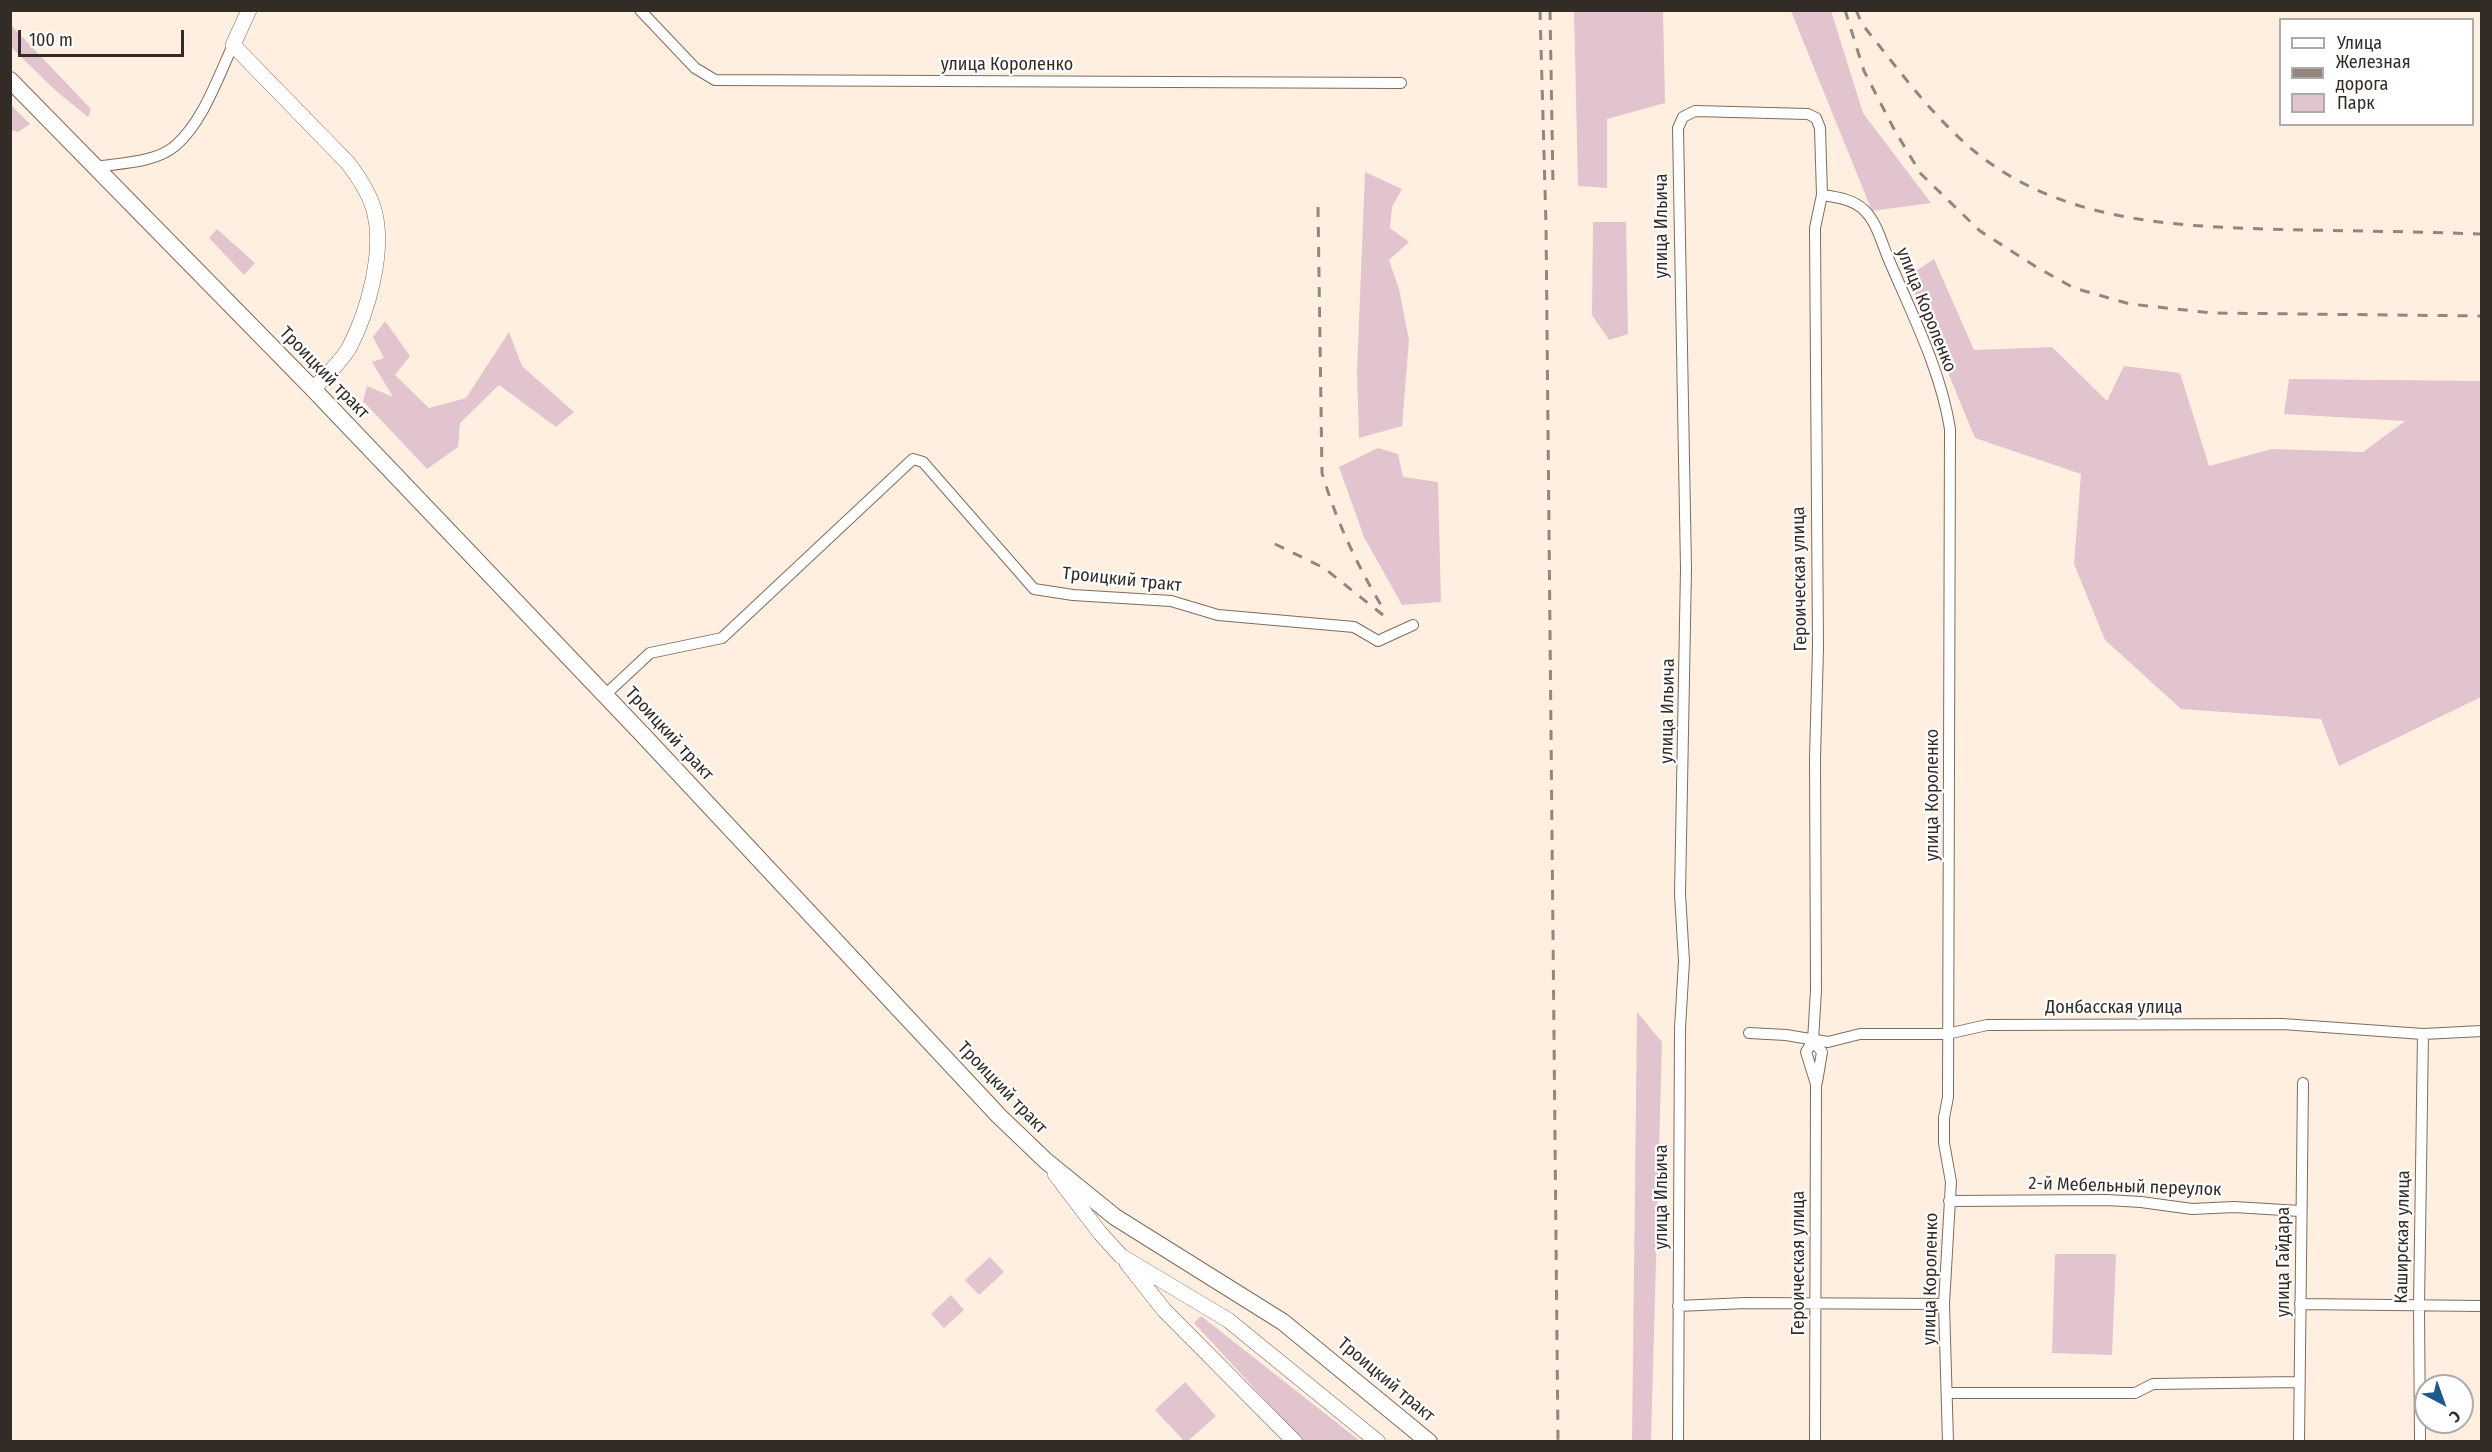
<!DOCTYPE html>
<meta charset="utf-8">
<style>
body{margin:0}
#map{position:relative;width:2492px;height:1452px;overflow:hidden;background:#ffefe1;font-family:"Fira Sans Condensed",sans-serif}
canvas{display:block}
.frame{position:absolute;inset:0;border:12px solid #332b25;pointer-events:none}
.legend{position:absolute;left:2279px;top:18px;width:195px;height:108px;box-sizing:border-box;background:#fff;border:2px solid #adaaa8;margin:0;padding:8px 10px;list-style:none;font-size:18px;color:#332b25}
.legend li{display:flex;align-items:center;gap:12px;height:30px}
.legend b{width:30px;border:2px solid #adaaa8}
.north{position:absolute;left:2414px;top:1374px;width:60px;height:60px;box-sizing:border-box;background:#fff;border:2px solid #adaaa8;border-radius:50%;rotate:139deg;font-size:16px;font-weight:700;line-height:24px;text-align:center;color:#332b25}
.north::after{content:'';display:block;margin:auto;width:21px;height:27px;background:#205991;clip-path:polygon(50% 0,100% 100%,50% 72%,0 100%)}
.scale{position:absolute;left:18px;top:30px;width:166px;height:27px;box-sizing:border-box;border:3px solid #332b25;border-top:0;padding-left:8px;font-size:18px;line-height:21px;white-space:nowrap;color:#332b25;-webkit-text-stroke:4px #fff;paint-order:stroke}
</style>
<div id="map">
<canvas width="2492" height="1452"></canvas>
<div class="frame"></div>
<ul class="legend">
<li><b style="height:8px;background:#fff"></b>Улица</li>
<li><b style="height:8px;background:#93877d"></b>Железная дорога</li>
<li><b style="height:16px;background:#e2c4ce"></b>Парк</li>
</ul>
<div class="north">С</div>
<div class="scale">100 m</div>
</div>
<script>
const context = document.querySelector('canvas').getContext('2d');
context.lineJoin = 'round';
function fill(path, color) {
  context.fillStyle = color;
  context.fill(path, 'evenodd');
}
function trace(path, color, width, dash) {
  context.strokeStyle = color;
  context.lineWidth = width;
  context.lineCap = dash ? 'butt' : 'round';
  context.setLineDash(dash || []);
  context.stroke(path);
}
function drawText(font, color, halo, rows, align = 'center') {
  context.font = font + ' "Fira Sans Condensed",sans-serif';
  context.lineWidth = 4.5;
  context.setLineDash([]);
  context.textBaseline = 'middle';
  context.strokeStyle = halo;
  context.fillStyle = color;
  for (const [text, x, y, turn = 0] of rows) {
    context.save();
    context.translate(x, y);
    context.rotate((+turn || 0) * Math.PI / 180);
    context.textAlign = isNaN(turn) ? turn : align;
    if (halo) context.strokeText(text, 0, 0);
    context.fillText(text, 0, 0);
    context.restore();
  }
}
const green = new Path2D(`
 M1574,11h89l2,92 -58,16v69l-29,-2z
 M1791,11h40l32,102 68,90 -59,8z
 M10,24l81,85 -3,8 -33,-27 -44,-43z
 M10,104l20,20 -12,8 -7,-2z
 M1365,172l37,17 -10,18 -2,21 19,14 -20,18 10,29 10,51 -7,86 -43,12 -2,-67z
 M1593,222h33l2,112 -19,6 -17,-25z
 M217,229l38,34 -11,12 -35,-37z
 M1934,259l40,91 78,-3 55,54 17,-35 56,7 29,93 63,-17 91,3 42,-31 -121,-7 5,-35 192,2v316l-142,69 -18,-47 -140,-10 -76,-69 -31,-76 7,-90 -106,-36 -67,-162z
 M385,321l25,35 -15,19 34,33 37,-10 43,-66 13,34 52,46 -18,15 -57,-42 -39,38 -2,24 -31,22 -64,-68 4,-15 26,11 -21,-35 12,-4 -11,-21z
 M1378,448l20,6 5,23 35,5 3,120 -39,3 -38,-68 -25,-70z
 M1637,1012l25,30 -11,400 -19,-1z
 M2055,1254h61l-4,101 -60,-2z
 M990,1257l14,15 -25,23 -14,-15z
 M951,1295l13,15 -20,18 -13,-14z
 M1201,1316l159,125h-57l-109,-118z
 M1185,1382l31,34 -28,25h-4l-29,-31z`);
const street = new Path2D(`
 M640,10l55,58 20,12 686,3
 M95,167c25,-4 60,-4 80,-21 28,-24 43,-69 58,-101
 M1822,195c14,2 31,4 42,15 13,12 18,34 25,50 23,54 52,111 61,169l-2,668 -4,21v25l7,39 -7,122 4,138
 M605,695l45,-42 72,-15 191,-179 10,3 111,127 39,6 98,6 47,14 136,12 24,14 35,-16
 M1749,1033l37,2 42,7 32,-8h87l40,-9 295,-1 141,10 59,-3
 M1813,1041l9,11 -5,30
 M1949,1201l158,-1 34,2 51,7 42,-2 66,4
 M2300,1304l182,2
 M1678,1306l68,-3 198,1
 M1947,1393h188l18,-9 145,-2
 M1678,1442l2,-414 4,-67 -4,-67 6,-325 -8,-441 5,-11 12,-6 113,3 8,4 4,10 2,67 -7,33 3,420 -3,110 1,232 -3,51 -7,11 10,32 -1,358
 M2299,1442l4,-359
 M2420,1442l-1,-136 4,-272`);
const secondary = new Path2D(`
 M249,10l-16,35 114,117c11,14 24,34 28,52 9,40 -7,98 -26,134 -9,15 -24,29 -36,41
 M1055,1174l45,59 21,23 107,64 150,122
 M1127,1263l37,47 131,132`);
const primary = new Path2D(`
 M10,80l303,309 330,346 356,381 47,45 69,56 168,105 146,120`);
const rail = new Path2D(`
 M1540,10l6,215 12,1217
 M1550,10l3,175
 M1845,10l19,61 31,60 26,43 59,57 58,37 36,20 56,16 82,9 270,3
 M1856,10l6,14c37,46 71,94 117,131 92,72 214,72 326,75 59,1 118,2 177,4
 M1318,207l4,266c14,47 34,90 59,132
 M1275,544l49,24 64,51`);
const streetNames = [
 ["улица Короленко",1007,65],
 ["улица Ильича",1662,226,-90],
 ["улица Короленко",1926,310,68],
 ["Троицкий тракт",324,373,46],
 ["Героическая улица",1800,579,-91],
 ["Троицкий тракт",1122,580,6],
 ["улица Ильича",1668,711,-89],
 ["Троицкий тракт",669,734,47],
 ["улица Короленко",1933,795,-90],
 ["Донбасская улица",2114,1008],
 ["Троицкий тракт",1002,1088,46],
 ["2-й Мебельный переулок",2125,1187,2],
 ["улица Ильича",1662,1197,-90],
 ["Каширская улица",2403,1237,-89],
 ["улица Гайдара",2284,1262,-90],
 ["Героическая улица",1799,1263,-90],
 ["улица Короленко",1931,1279,-89],
 ["Троицкий тракт",1386,1380,40]
];
fill(green, '#e2c4ce');
trace(street, '#7e6d5d', 12);
trace(secondary, '#7e6d5d', 16);
trace(primary, '#7e6d5d', 18);
trace(street, '#fff', 10);
trace(secondary, '#fff', 15);
trace(primary, '#fff', 16);
trace(rail, '#93877d', 3, [10, 10]);
drawText('18px', '#332b25', '#fff', streetNames);
</script>
